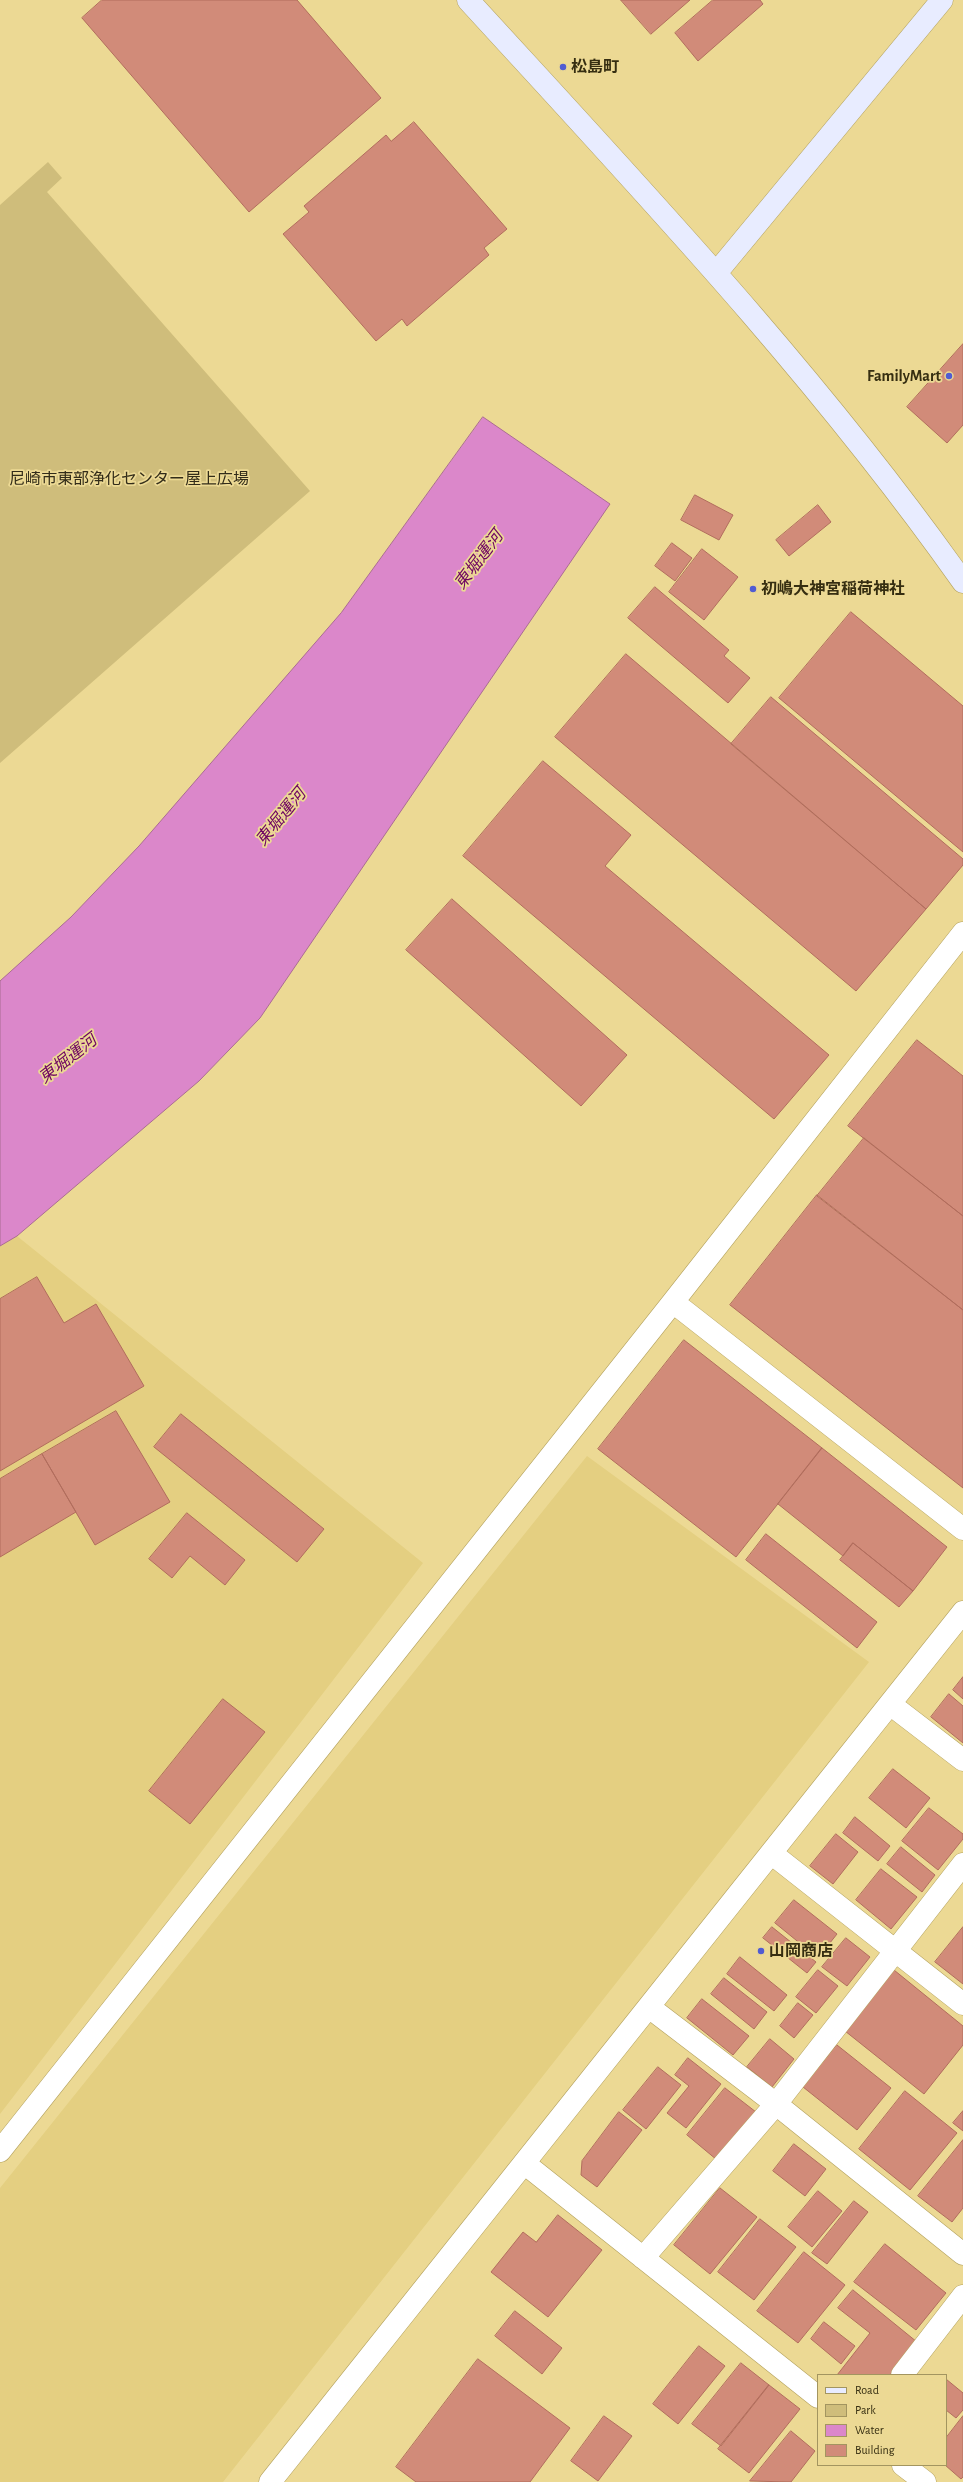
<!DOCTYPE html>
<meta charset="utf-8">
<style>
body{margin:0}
#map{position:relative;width:963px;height:2482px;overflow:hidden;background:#ecd994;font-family:"Alegreya Sans",sans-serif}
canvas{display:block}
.legend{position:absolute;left:817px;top:2374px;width:130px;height:92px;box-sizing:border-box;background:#ecd994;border:1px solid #a39560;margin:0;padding:5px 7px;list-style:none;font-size:12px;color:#362e11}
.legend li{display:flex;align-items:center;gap:8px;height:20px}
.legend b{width:20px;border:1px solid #a39560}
</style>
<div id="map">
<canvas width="963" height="2482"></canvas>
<ul class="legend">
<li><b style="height:5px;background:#e8ecff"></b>Road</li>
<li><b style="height:11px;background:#cfbd7b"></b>Park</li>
<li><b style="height:11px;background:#db87ca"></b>Water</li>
<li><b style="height:11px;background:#d18b79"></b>Building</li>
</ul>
</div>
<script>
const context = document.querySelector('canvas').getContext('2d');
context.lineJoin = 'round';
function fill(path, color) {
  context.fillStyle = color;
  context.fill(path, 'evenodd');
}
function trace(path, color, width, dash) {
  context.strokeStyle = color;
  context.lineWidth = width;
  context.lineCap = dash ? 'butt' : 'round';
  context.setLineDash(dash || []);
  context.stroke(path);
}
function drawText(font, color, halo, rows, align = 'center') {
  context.font = font + ' "Alegreya Sans","Noto Sans JP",sans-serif';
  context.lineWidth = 3.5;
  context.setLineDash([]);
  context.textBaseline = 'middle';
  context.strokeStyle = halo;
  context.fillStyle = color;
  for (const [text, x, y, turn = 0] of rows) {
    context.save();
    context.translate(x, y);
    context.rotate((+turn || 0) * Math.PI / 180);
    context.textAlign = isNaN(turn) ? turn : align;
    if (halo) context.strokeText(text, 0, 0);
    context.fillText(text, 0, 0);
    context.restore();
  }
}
const built = new Path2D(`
 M17,1236l406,327 -423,551v-868z
 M587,1456l282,206 -646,820h-223v-294z`);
const green = new Path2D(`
 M48,162l14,16 -15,14 263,299 -310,272v-558z`);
const water = new Path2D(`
 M483,417l127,87 -350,514 -61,63 -182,155 -17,10v-265l71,-64 68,-71 202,-233z`);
const building = new Path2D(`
 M102,0h195l84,98 -132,114 -167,-194z
 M621,0h69l-39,34z
 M713,0h47l3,4 -65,57 -23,-28z
 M414,122l93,107 -23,19 5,7 -82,71 -5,-7 -26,22 -93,-107 26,-22 -5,-6 82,-71 5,6z
 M963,344v81l-16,18 -40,-36z
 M695,495l38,20 -14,25 -38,-20z
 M818,505l13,17 -42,34 -13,-16z
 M672,543l20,15 -17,23 -20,-15z
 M702,549l36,28 -34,43 -35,-28z
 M655,587l74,63 -5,6 26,22 -22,25 -100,-85z
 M851,612l112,94v146l-184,-154z
 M626,654l300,255 -70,82 -301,-254z
 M771,697l192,162v6l-37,44 -195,-165z
 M543,761l88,74 -26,31 224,189 -55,64 -311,-263z
 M452,899l175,156 -46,51 -175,-156z
 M917,1040l46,36v140l-115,-90z
 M864,1138l99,78v94l-146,-114z
 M817,1195l146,115v178l-233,-183z
 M37,1277l27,46 32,-19 48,82 -144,85v-172z
 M684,1340l138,108 -86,109 -138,-108z
 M116,1411l54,91 -75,43 -53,-91z
 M181,1414l143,115 -27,33 -143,-115z
 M822,1448l125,99 -34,44 -60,-48 -10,13 -65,-52z
 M42,1454l34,58 -76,45v-78z
 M187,1513l58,47 -20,25 -35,-29 -18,22 -23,-19z
 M766,1534l111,88 -20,26 -111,-88z
 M853,1543l60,48 -14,16 -59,-47z
 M963,1677v22l-10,-9z
 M949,1694l14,12v37l-32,-26z
 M223,1699l42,33 -75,92 -41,-33z
 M893,1769l37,29 -24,30 -37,-30z
 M929,1808l34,26v5l-25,31 -36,-29z
 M855,1817l35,29 -12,15 -35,-28z
 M836,1834l22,18 -25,32 -23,-18z
 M901,1847l34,28 -13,17 -35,-28z
 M881,1869l36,28 -26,32 -35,-29z
 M794,1900l43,34 -19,24 -43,-35z
 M772,1927l44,35 -9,11 -44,-35z
 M963,1927v57l-28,-22z
 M846,1938l24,19 -23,29 -25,-19z
 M740,1957l47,38 -13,16 -47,-37z
 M818,1970l20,16 -22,27 -20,-16z
 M894,1970l69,56v19l-39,49 -79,-63z
 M724,1978l43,34 -13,17 -43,-35z
 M702,1999l47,37 -16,19 -46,-37z
 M798,2003l15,12 -19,23 -14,-12z
 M770,2039l24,20 -22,28 -25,-20z
 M837,2045l54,43 -34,42 -54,-43z
 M688,2058l33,26 -35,44 -19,-15 22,-27 -14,-11z
 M658,2067l23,18 -35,44 -23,-19z
 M725,2088l31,24 -39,48 -30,-25z
 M905,2091l52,42 -47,57 -51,-41z
 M963,2111v20l-10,-8z
 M619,2112l23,18 -45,57 -16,-12 1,-14z
 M963,2140v68l-11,14 -34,-26z
 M794,2144l32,25 -21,27 -32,-25z
 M720,2188l37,29 -47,57 -36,-29z
 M818,2191l24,20 -30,36 -24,-20z
 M854,2201l14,11 -41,52 -15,-11z
 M558,2215l44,35 -54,67 -57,-45 32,-40 13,10z
 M760,2219l36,28 -42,53 -36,-28z
 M885,2244l61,49 -30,37 -62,-48z
 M804,2252l41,33 -47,58 -41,-32z
 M853,2290l64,52 -27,33h-53l33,-42 -32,-25z
 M515,2311l47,37 -20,26 -47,-38z
 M824,2322l31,24 -14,18 -30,-25z
 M699,2346l26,20 -47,58 -25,-20z
 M478,2359l92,69 -40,54h-114l-20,-15z
 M741,2363l28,22 -48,61 -29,-22z
 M946,2379l17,14v17l-7,8 -10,-8z
 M769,2385l31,24 -51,64 -31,-24z
 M604,2416l28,20 -34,45 -27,-20z
 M963,2416v61l-2,2 -16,-14 1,-27z
 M791,2431l24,20 -24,31 -41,-1z`);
const street = new Path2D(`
 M673,1302l290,227
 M890,1704l73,56
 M771,1853l192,151
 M649,2007l127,97 187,150
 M0,2151l673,-849 290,-369
 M524,2163l294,234
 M643,2258l133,-154 187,-240
 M902,2375l61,-79
 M903,2465l22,17
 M270,2482l693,-870`);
const secondary = new Path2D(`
 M468,0c172,188 348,374 495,582
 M717,272l225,-272`);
const markers = [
 [563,67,4,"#515cd2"],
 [949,376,4,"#515cd2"],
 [753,589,4,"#515cd2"],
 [761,1951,4,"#515cd2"]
];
const poiNames = [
 ["松島町",571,67],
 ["FamilyMart",941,376,"right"],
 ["初嶋大神宮稲荷神社",761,589],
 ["山岡商店",769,1951]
];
const parkNames = [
 ["尼崎市東部浄化センター屋上広場",129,479]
];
const waterNames = [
 ["東堀運河",479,560,-53],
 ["東堀運河",281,817,-51],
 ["東堀運河",68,1059,-38]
];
fill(built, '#e4cf81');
fill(green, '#cfbd7b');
fill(water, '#db87ca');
trace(water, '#aa6c92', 1);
fill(building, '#d18b79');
trace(building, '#b16d5d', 1);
trace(street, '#b3a15d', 23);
trace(secondary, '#b3a15d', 23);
trace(street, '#fff', 22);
trace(secondary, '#e8ecff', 22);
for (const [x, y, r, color] of markers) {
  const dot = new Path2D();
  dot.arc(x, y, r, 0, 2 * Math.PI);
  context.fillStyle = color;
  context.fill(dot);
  trace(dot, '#ecd994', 1.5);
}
drawText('bold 16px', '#362e11', '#ecd994', poiNames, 'left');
drawText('16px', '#322c19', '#ecd994', parkNames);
drawText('italic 17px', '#6f0462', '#ecd994', waterNames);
</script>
